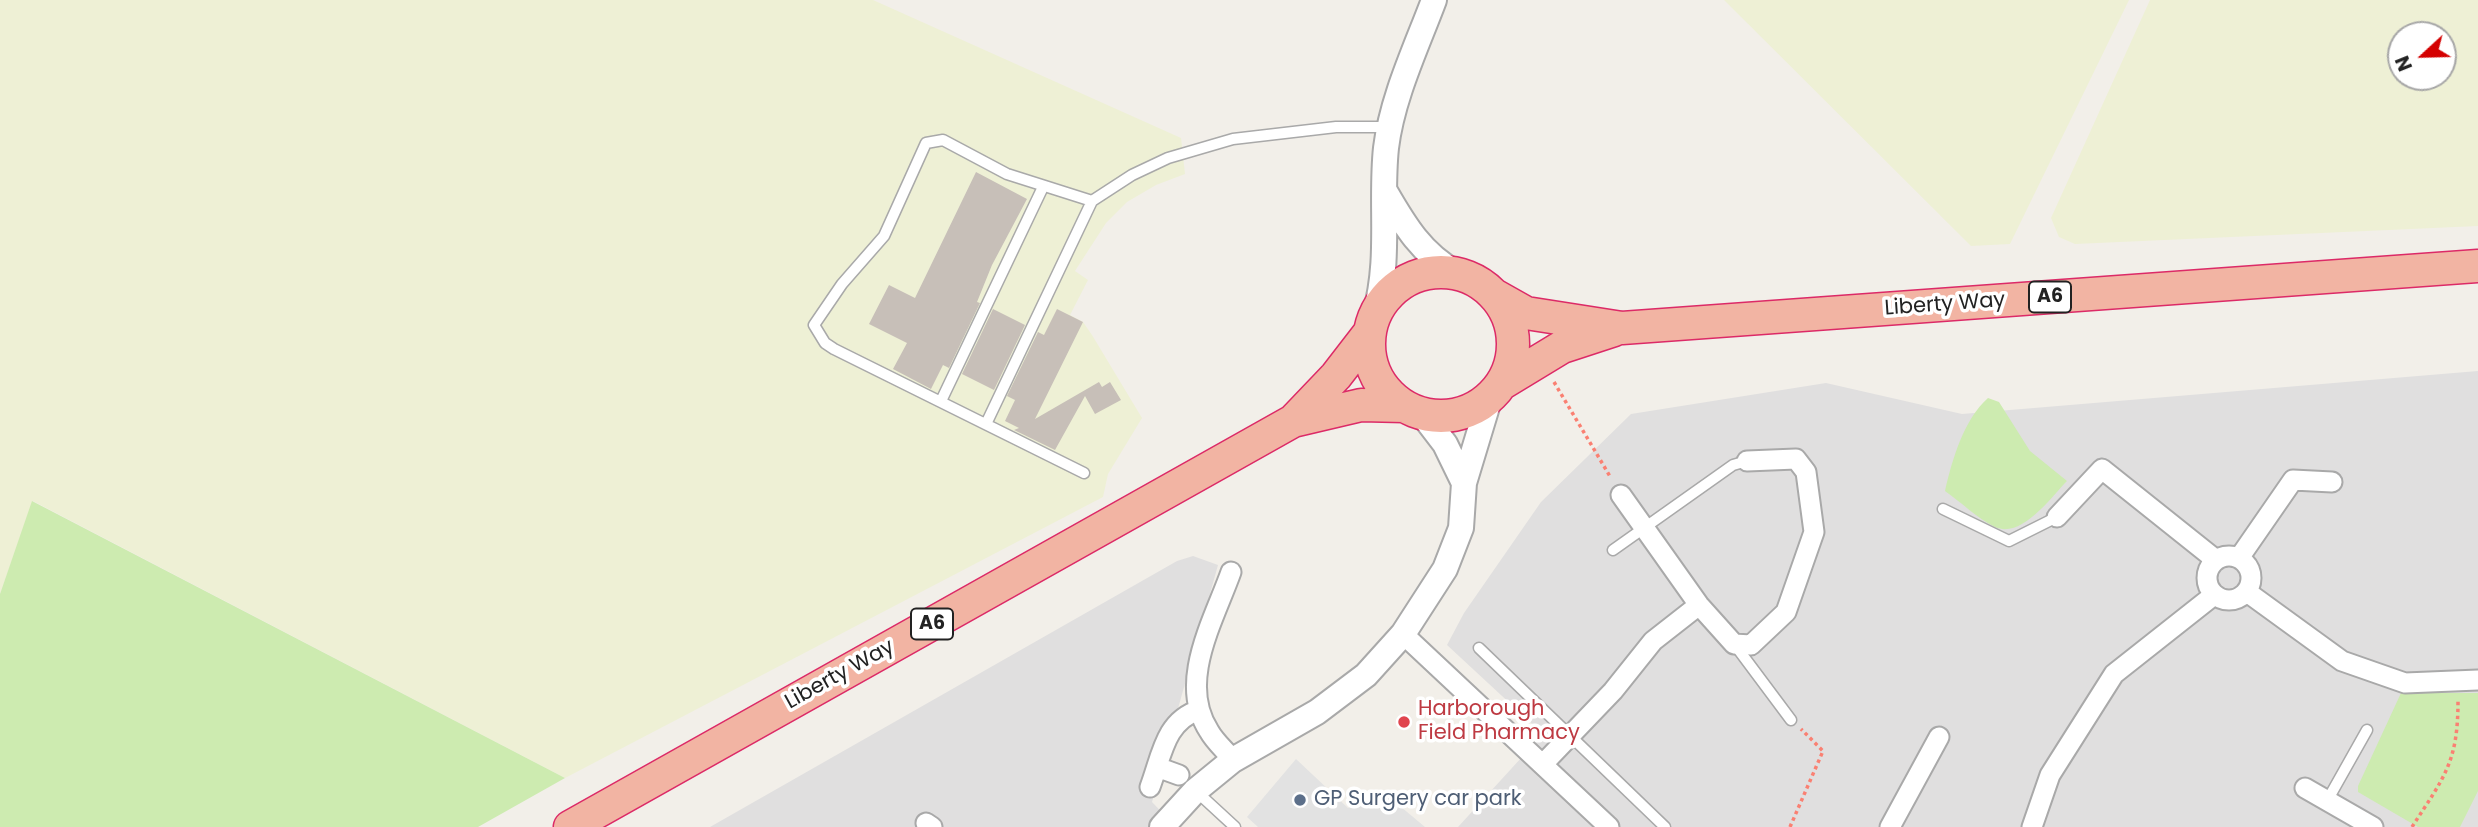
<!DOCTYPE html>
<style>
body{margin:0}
#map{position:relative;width:2478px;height:827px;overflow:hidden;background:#f2efe9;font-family:Poppins,sans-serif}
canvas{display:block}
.north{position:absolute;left:2387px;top:21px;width:70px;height:70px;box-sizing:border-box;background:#fff;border:2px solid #a7a7a7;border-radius:50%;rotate:248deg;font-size:19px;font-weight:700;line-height:28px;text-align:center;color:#222}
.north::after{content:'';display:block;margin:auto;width:24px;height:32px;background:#d40000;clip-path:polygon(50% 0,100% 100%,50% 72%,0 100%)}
</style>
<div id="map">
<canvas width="2478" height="827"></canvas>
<div class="north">N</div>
</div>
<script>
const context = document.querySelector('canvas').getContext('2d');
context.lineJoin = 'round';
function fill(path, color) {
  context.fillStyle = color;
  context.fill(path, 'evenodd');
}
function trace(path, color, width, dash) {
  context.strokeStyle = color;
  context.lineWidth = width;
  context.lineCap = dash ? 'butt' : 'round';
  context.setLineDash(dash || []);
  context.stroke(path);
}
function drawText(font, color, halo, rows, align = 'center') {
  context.font = font + ' Poppins,sans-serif';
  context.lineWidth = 7;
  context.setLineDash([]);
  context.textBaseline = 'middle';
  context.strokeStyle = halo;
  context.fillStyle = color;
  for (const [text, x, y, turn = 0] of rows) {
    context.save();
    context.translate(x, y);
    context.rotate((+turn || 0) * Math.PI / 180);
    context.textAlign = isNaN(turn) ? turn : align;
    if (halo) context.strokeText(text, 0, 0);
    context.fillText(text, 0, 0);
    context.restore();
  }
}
const residential = new Path2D(`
 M2478,371v456h-1020l85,-93 -96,-89 17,-32 77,-111 90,-88 195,-31 136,31z
 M1193,556l25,9 -66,237 24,25h-466l467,-266z`);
const farmland = new Path2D(`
 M0,0h873l308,138 4,36 -29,11 -29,17 -21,21 -31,48 13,9 -18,35 13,7 9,13 50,83 -34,56 -5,23 -538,281 -532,-277 -33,93z
 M1724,0h405l-119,244 -39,2z
 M2150,0h328v226l-403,18 -16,-7 -8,-19zM2401,35h42v42h-42z`);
const grass = new Path2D(`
 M1988,398l11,4 31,49 37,30c-16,16 -45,58 -72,46 -17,-8 -34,-25 -50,-36 7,-31 19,-72 43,-93z
 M32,501l533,277 -87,49h-478v-233z
 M2401,693h77v98l-18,36h-42l-60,-35v-6z`);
const parking = new Path2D(`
 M1296,759l52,49 34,-17 43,36h-167l-11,-10z`);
const building = new Path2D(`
 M976,172l51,27 -35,66 -15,37 3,1 -31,65 -6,-3 -12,24 -38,-20 14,-26 -38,-19 20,-39 26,13z
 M993,309l32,16 -31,65 -32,-16z
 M1057,309l26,13 -48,97 64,-37 3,5 8,-5 11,18 -26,14 -10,-18 -30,54 -41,-20 5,-2 -14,-7 10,-21 -8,-4 31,-64 6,3z`);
const path = new Path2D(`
 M1554,382l57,96
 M1790,827l33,-76 -22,-22
 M2412,827c32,-50 46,-64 46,-126`);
const service = new Path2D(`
 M941,401l102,-214
 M986,424l106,-223 40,-26 36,-17 65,-19 103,-12h53
 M1084,473l-250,-124 -9,-6 -11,-18 28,-41 42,-48 42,-93 17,-3 64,34 85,27
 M1943,509l66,32 48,-24
 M1613,550l120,-85 14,-4
 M1735,645l56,75
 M1479,648l186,179
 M1197,792l38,35
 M2327,801l40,-71`);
const minor = new Path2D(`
 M1621,495l78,110 35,39 17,1 35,-33 28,-80 -8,-60 -10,-13 -49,2
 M2057,517l45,-48 114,91
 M2207 578a22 22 0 1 1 44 0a22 22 0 1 1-44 0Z
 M2239,558l54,-78 39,2
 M1231,572c-17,48 -54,110 -22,159 6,11 17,20 24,29
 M2247,592l95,69 63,22 73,-3
 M1403,634l206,193
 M1543,764l70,-73 40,-50 46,-36
 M1157,767l22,8
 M1150,787c12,-32 15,-66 49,-77
 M2305,788l68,39
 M926,823l6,4
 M1890,827l49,-90
 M2032,827l18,-52 64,-101 100,-79`);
const tertiary = new Path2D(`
 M1386,193c19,33 36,61 70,80
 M1375,314c16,-55 5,-110 11,-166 6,-50 30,-100 48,-148
 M1422,414l23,30 19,39
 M1162,827l33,-36 38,-31 84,-48 49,-37 37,-41 42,-65 16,-41 3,-45 26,-86`);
const trunk = new Path2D(`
 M1369 344a72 72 0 1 1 144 0a72 72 0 1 1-144 0Z
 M1494,295l32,18 96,15 856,-62
 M1501,384l61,-37 52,-17
 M1293,421l43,-45 34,-44
 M570,827l723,-406 68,-16 43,1`);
const markers = [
 [1404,722,7,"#e0444e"],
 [1300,800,7,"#5c6f8a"]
];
const shields = [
 [2050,297,42],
 [932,624,42]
];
const shieldNames = [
 ["A6",2050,297],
 ["A6",932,624]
];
const streetNames = [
 ["Liberty Way",1945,305,-4],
 ["Liberty Way",840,675,-29]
];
const healthNames = [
 ["Harborough",1418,710],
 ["Field Pharmacy",1418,734]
];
const serviceNames = [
 ["GP Surgery car park",1314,800]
];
fill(residential, '#e0dfdf');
fill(farmland, '#eef0d5');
fill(grass, '#cdebb0');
fill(parking, '#e2e2e2');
fill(building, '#c7bfb8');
trace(service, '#a9a9a9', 13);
trace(minor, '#a9a9a9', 23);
trace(tertiary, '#a9a9a9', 28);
trace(trunk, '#dc2a67', 35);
trace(path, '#fa8072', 3.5, [3.5, 3.5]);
trace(service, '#fff', 10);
trace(minor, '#fff', 19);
trace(tertiary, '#fff', 24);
trace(trunk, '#f2b4a3', 32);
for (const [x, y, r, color] of markers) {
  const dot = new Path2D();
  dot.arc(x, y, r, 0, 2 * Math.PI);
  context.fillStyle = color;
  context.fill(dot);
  trace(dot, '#fff', 2.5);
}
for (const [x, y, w] of shields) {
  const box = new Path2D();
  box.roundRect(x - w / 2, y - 15.5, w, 31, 5);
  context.fillStyle = '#fff';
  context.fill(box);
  trace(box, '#222', 2);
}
drawText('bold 19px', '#222', null, shieldNames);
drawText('21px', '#222', '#fff', streetNames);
drawText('21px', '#be3a42', '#fff', healthNames, 'left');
drawText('21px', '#4e5e75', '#fff', serviceNames, 'left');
</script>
